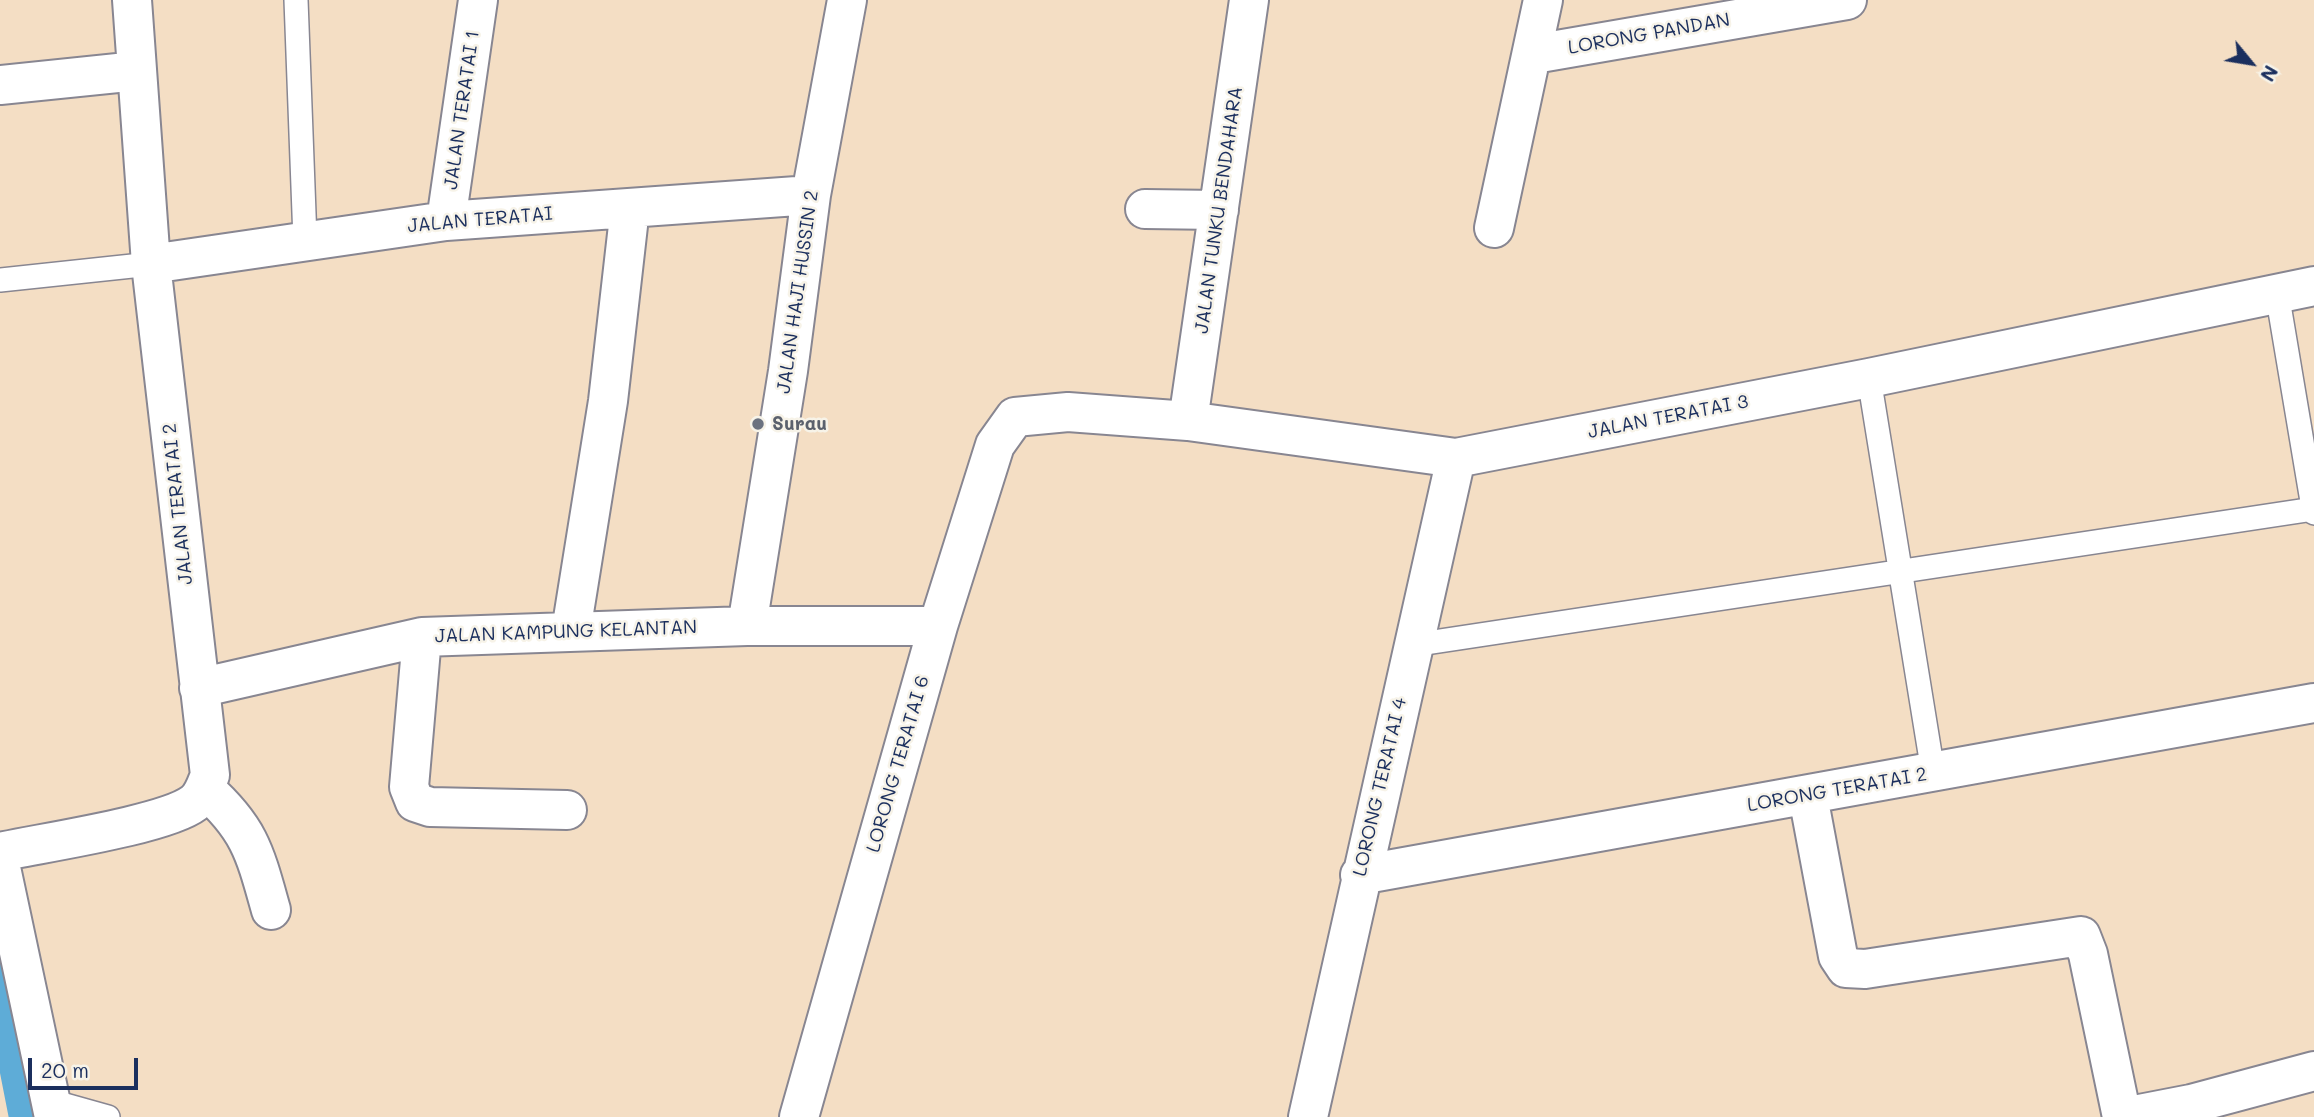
<!DOCTYPE html>
<style>
body{margin:0}
#map{position:relative;width:2314px;height:1117px;overflow:hidden;background:#f4dec4;font-family:Mali,sans-serif}
canvas{display:block}
.north{position:absolute;left:2216px;top:28px;width:70px;height:70px;-webkit-text-stroke:5px #f7f3e8;paint-order:stroke;rotate:120deg;font-size:19px;font-weight:700;line-height:28px;text-align:center;color:#1b2f5e}
.north::after{content:'';display:block;margin:auto;width:24px;height:32px;background:#1b2f5e;clip-path:polygon(50% 0,100% 100%,50% 72%,0 100%)}
.scale{position:absolute;left:28px;top:1058px;width:110px;height:32px;box-sizing:border-box;border:4px solid #1b2f5e;border-top:0;padding-left:9px;font-size:21px;line-height:24px;white-space:nowrap;color:#1b2f5e;-webkit-text-stroke:5px #f7f3e8;paint-order:stroke}
</style>
<div id="map">
<canvas width="2314" height="1117"></canvas>
<div class="north">N</div>
<div class="scale">20 m</div>
</div>
<script>
const context = document.querySelector('canvas').getContext('2d');
context.lineJoin = 'round';
function trace(path, color, width, dash) {
  context.strokeStyle = color;
  context.lineWidth = width;
  context.lineCap = dash ? 'butt' : 'round';
  context.setLineDash(dash || []);
  context.stroke(path);
}
function drawText(font, color, halo, rows, align = 'center') {
  context.font = font + ' Mali,sans-serif';
  context.lineWidth = 5;
  context.setLineDash([]);
  context.textBaseline = 'middle';
  context.strokeStyle = halo;
  context.fillStyle = color;
  for (const [text, x, y, turn = 0] of rows) {
    context.save();
    context.translate(x, y);
    context.rotate((+turn || 0) * Math.PI / 180);
    context.textAlign = isNaN(turn) ? turn : align;
    if (halo) context.strokeText(text, 0, 0);
    context.fillText(text, 0, 0);
    context.restore();
  }
}
const canal = new Path2D(`
 M0,974l28,143`);
const lane = new Path2D(`
 M296,0l9,240
 M0,280l151,-16
 M2277,293l37,220
 M1869,378l64,394
 M1413,645l900,-136
 M51,1101l57,16`);
const street = new Path2D(`
 M1534,54l313,-54
 M0,85l137,-14
 M1145,209l74,1
 M446,221l32,-221
 M1494,228l49,-228
 M151,264l295,-43 365,-26
 M1188,421l61,-421
 M747,626l41,-255 23,-176 36,-195
 M571,631l37,-230 22,-193
 M422,637l-13,150 6,15 15,5 137,3
 M199,688l223,-51 325,-11h191
 M205,789c45,40 50,64 66,121
 M1808,796l30,160 8,12 19,1 216,-33 7,18 34,163
 M0,852c41,-9 165,-27 194,-49 9,-7 12,-18 16,-28l-59,-511 -19,-264
 M0,863l54,254
 M1360,875l954,-172
 M799,1117l139,-491 57,-181 20,-28 53,-5 120,9 268,37 413,-80 445,-92
 M1308,1117l148,-659
 M2124,1117l67,-13 123,-33`);
const markers = [
 [758,424,7,"#6b7280"]
];
const streetNames = [
 ["LORONG PANDAN",1649,34,-10],
 ["JALAN TERATAI 1",462,110,-82],
 ["JALAN TUNKU BENDAHARA",1219,210,-82],
 ["JALAN TERATAI",480,220,-5],
 ["JALAN HAJI HUSSIN 2",798,292,-82],
 ["JALAN TERATAI 3",1668,417,-11],
 ["JALAN TERATAI 2",178,504,-96],
 ["JALAN KAMPUNG KELANTAN",566,632,-2],
 ["LORONG TERATAI 6",898,764,-74],
 ["LORONG TERATAI 4",1380,787,-77],
 ["LORONG TERATAI 2",1837,790,-10]
];
const worshipNames = [
 ["Surau",772,424]
];
trace(canal, '#5eacd7', 38);
trace(lane, '#888691', 26);
trace(street, '#888691', 42);
trace(lane, '#fff', 23);
trace(street, '#fff', 38);
for (const [x, y, r, color] of markers) {
  const dot = new Path2D();
  dot.arc(x, y, r, 0, 2 * Math.PI);
  context.fillStyle = color;
  context.fill(dot);
  trace(dot, '#f7f3e8', 2.5);
}
drawText('19px', '#1b2f5e', '#f7f3e8', streetNames);
drawText('bold 19px', '#5b616d', '#f7f3e8', worshipNames, 'left');
</script>
